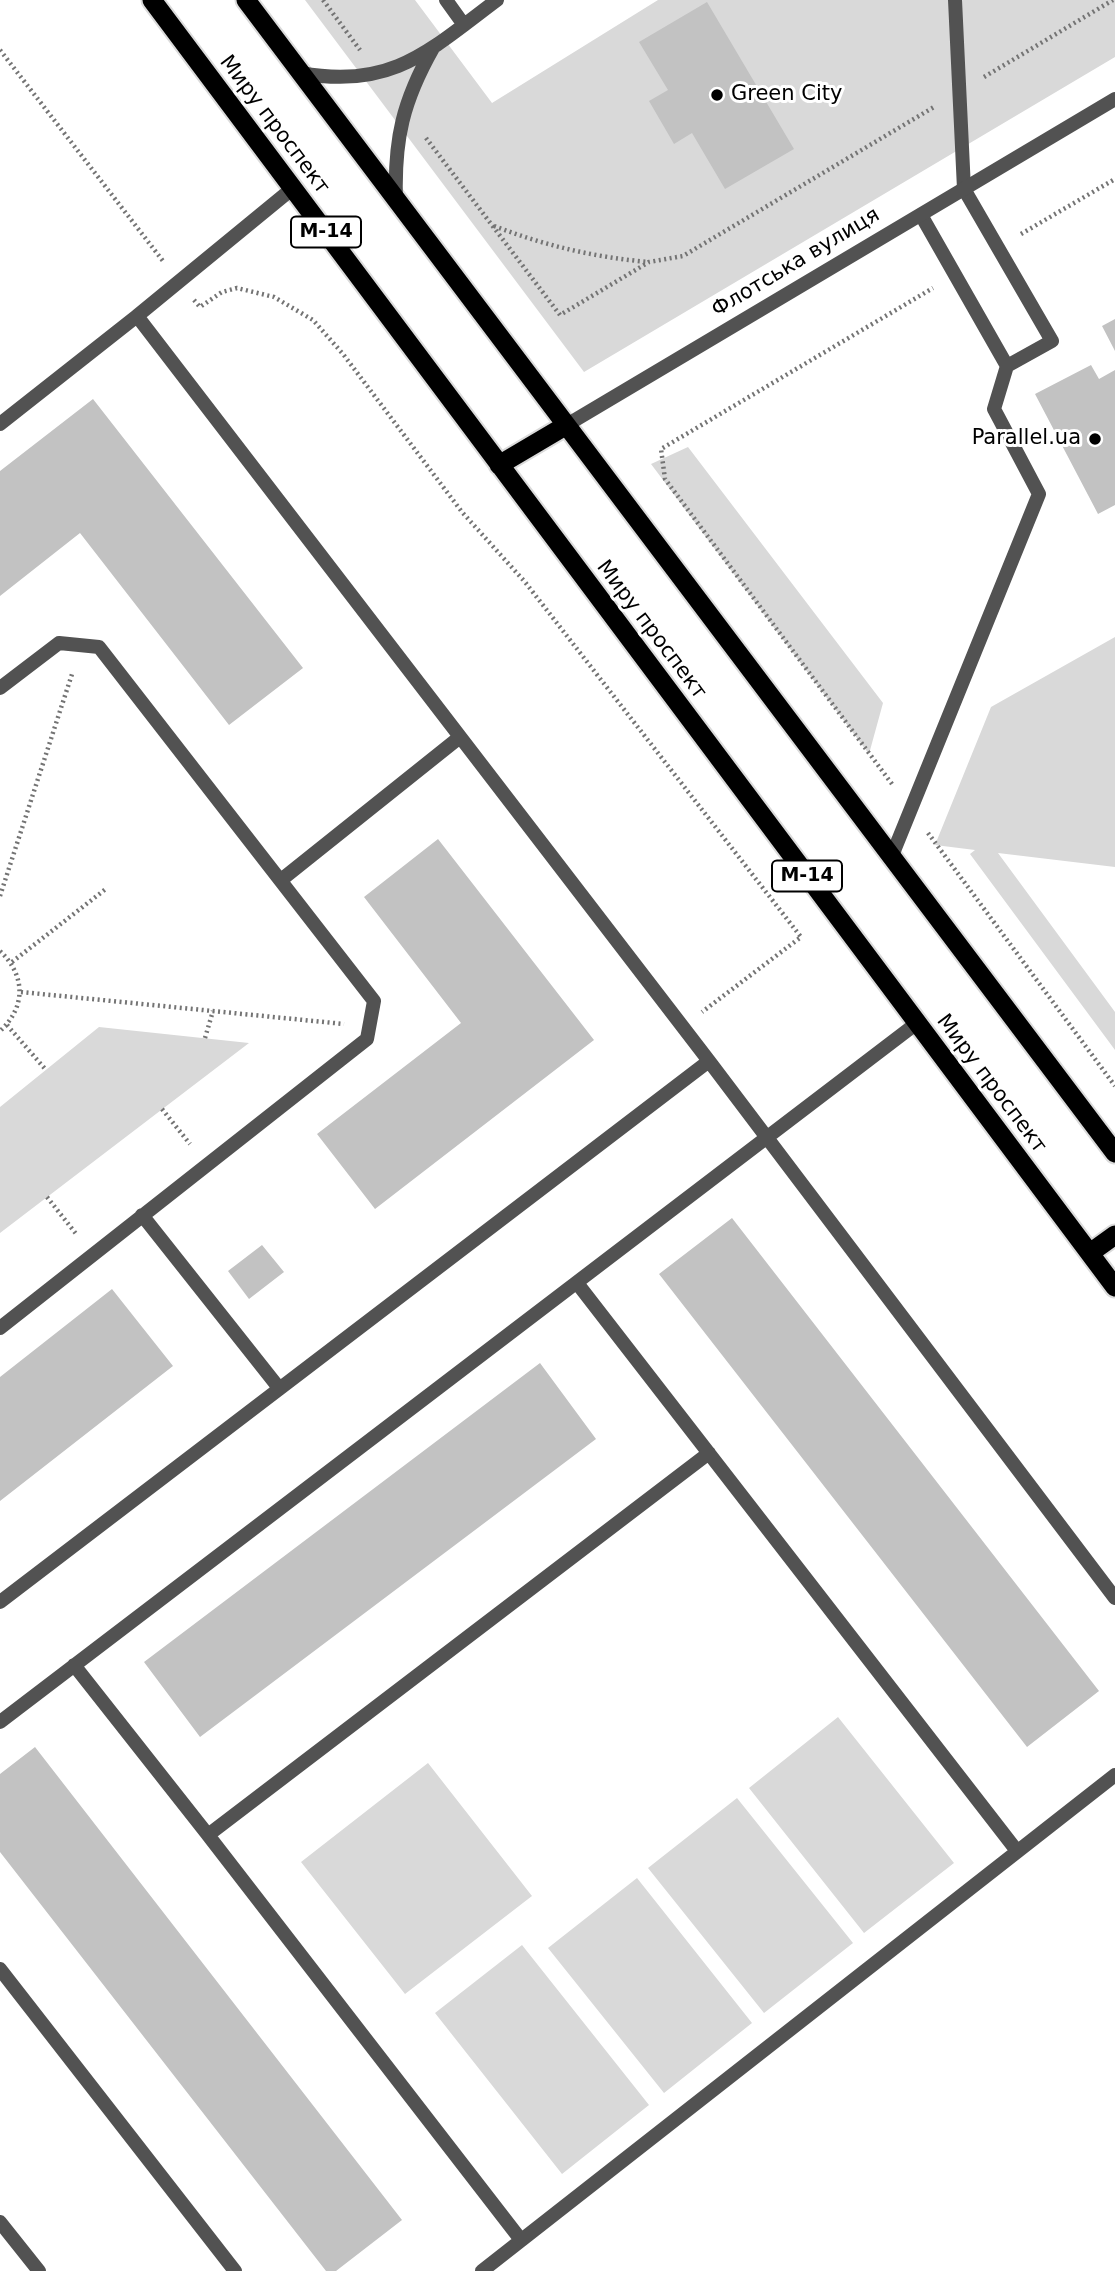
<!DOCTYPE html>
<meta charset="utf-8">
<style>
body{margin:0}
canvas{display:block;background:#fff}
</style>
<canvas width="1115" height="2271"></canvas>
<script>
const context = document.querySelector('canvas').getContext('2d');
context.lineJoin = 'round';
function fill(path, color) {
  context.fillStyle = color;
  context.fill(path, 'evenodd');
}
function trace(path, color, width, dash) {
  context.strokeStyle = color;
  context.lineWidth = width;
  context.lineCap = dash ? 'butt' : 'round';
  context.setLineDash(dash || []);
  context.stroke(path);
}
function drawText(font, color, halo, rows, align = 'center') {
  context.font = font + ' "DejaVu Sans",sans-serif';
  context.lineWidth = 6;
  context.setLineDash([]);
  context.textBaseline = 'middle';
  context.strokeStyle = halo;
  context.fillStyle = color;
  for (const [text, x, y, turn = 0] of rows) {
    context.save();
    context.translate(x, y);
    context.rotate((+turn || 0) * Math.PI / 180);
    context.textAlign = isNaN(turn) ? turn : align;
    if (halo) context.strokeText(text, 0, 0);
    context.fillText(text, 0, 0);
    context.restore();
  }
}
const green = new Path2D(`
 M305,0h110l77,103 166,-103h457v57l-531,315z
 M688,447l195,256 -14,51 -218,-290z
 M1115,637v230l-117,-14 117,159v38l-145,-196 5,-4 -40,-5 56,-138z
 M99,1027l150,16 -249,190v-126z
 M838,1717l116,146 -90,70 -115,-145z
 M428,1763l104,133 -127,98 -104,-132z
 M737,1798l116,145 -89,70 -116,-145z
 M637,1878l115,145 -88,70 -116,-145z
 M522,1945l127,160 -87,69 -127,-161z`);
const building = new Path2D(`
 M707,2l87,147 -69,40 -33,-56 -18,11 -25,-43 19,-11 -29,-48z
 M1115,319v32l-13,-25z
 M1091,365l8,14 16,-9v135l-17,9 -63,-120z
 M93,399l210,269 -74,57 -149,-192 -80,63v-125z
 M438,839l156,201 -219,169 -58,-75 144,-111 -97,-126z
 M732,1218l367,473 -72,56 -368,-473z
 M262,1245l22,27 -35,27 -21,-28z
 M112,1289l61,77 -173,135v-124z
 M540,1363l56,76 -396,298 -56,-75z
 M35,1747l367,473 -66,51h-10l-326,-419v-78z`);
const path = new Path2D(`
 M323,0l37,50
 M0,50l163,211
 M984,77l129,-77
 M426,138l134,177 89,-53 34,-6 251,-149
 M494,226c52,20 100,31 154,36
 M1021,234l94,-55
 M194,300l6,7 22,-15 15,-4 37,9 39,23 30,34 119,158 63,70 276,355 -99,75
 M892,784l-227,-305 -4,-30 272,-161
 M928,833l187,253
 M0,896l73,-225
 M0,951c26,25 26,56 0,80
 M12,962l95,-74
 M21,992l323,32
 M7,1025l39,45
 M205,1038l8,-27
 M162,1109l28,35
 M47,1197l30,38`);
const service = new Path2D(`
 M446,0l18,25
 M301,73c90,17 128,-22 196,-73
 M396,200c-2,-61 7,-99 37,-152
 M921,215l86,151
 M137,316l156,-128
 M0,424l137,-108 572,745 406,537
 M0,688l59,-45 40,4 275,354 -7,38 -367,289
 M891,858l148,-364 -45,-85 13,-43 45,-25 -88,-152 -9,-189
 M281,880l179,-143
 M142,1215l137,173
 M577,1283l440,568
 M0,1602l709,-541
 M74,1665l134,170 501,-382
 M0,1722l917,-699
 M208,1835l313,405
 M0,1969l235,302
 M0,2222l39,49
 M482,2271l633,-496`);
const tertiary = new Path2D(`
 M565,426l550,-327`);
const trunk = new Path2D(`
 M152,0l963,1287
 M246,0l869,1153
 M499,465l66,-39
 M1090,1253l25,-18`);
const markers = [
 [717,95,7,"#000"],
 [1095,439,7,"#000"]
];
const shields = [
 [326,232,70],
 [807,876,70]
];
const shieldNames = [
 ["М-14",326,232],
 ["М-14",807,876]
];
const poiNames = [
 ["Green City",731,95],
 ["Parallel.ua",1081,439,"right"]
];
const streetNames = [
 ["Миру проспект",274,125,53],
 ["Флотська вулиця",796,263,-31],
 ["Миру проспект",651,630,53],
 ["Миру проспект",991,1084,53]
];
fill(green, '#d9d9d9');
fill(building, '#c2c2c2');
trace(trunk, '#dbdbdb', 23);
trace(path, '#747474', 4.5, [2, 3.5]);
trace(service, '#525252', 14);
trace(tertiary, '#525252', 14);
trace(trunk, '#000', 19);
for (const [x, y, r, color] of markers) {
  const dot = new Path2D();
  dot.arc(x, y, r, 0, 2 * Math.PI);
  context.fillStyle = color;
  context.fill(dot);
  trace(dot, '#fff', 2.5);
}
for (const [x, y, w] of shields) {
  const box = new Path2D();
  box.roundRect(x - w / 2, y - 15.5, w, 31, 5);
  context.fillStyle = '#fff';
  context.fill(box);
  trace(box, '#000', 2);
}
drawText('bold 19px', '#000', null, shieldNames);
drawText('21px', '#000', '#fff', poiNames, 'left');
drawText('21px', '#000', '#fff', streetNames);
</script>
